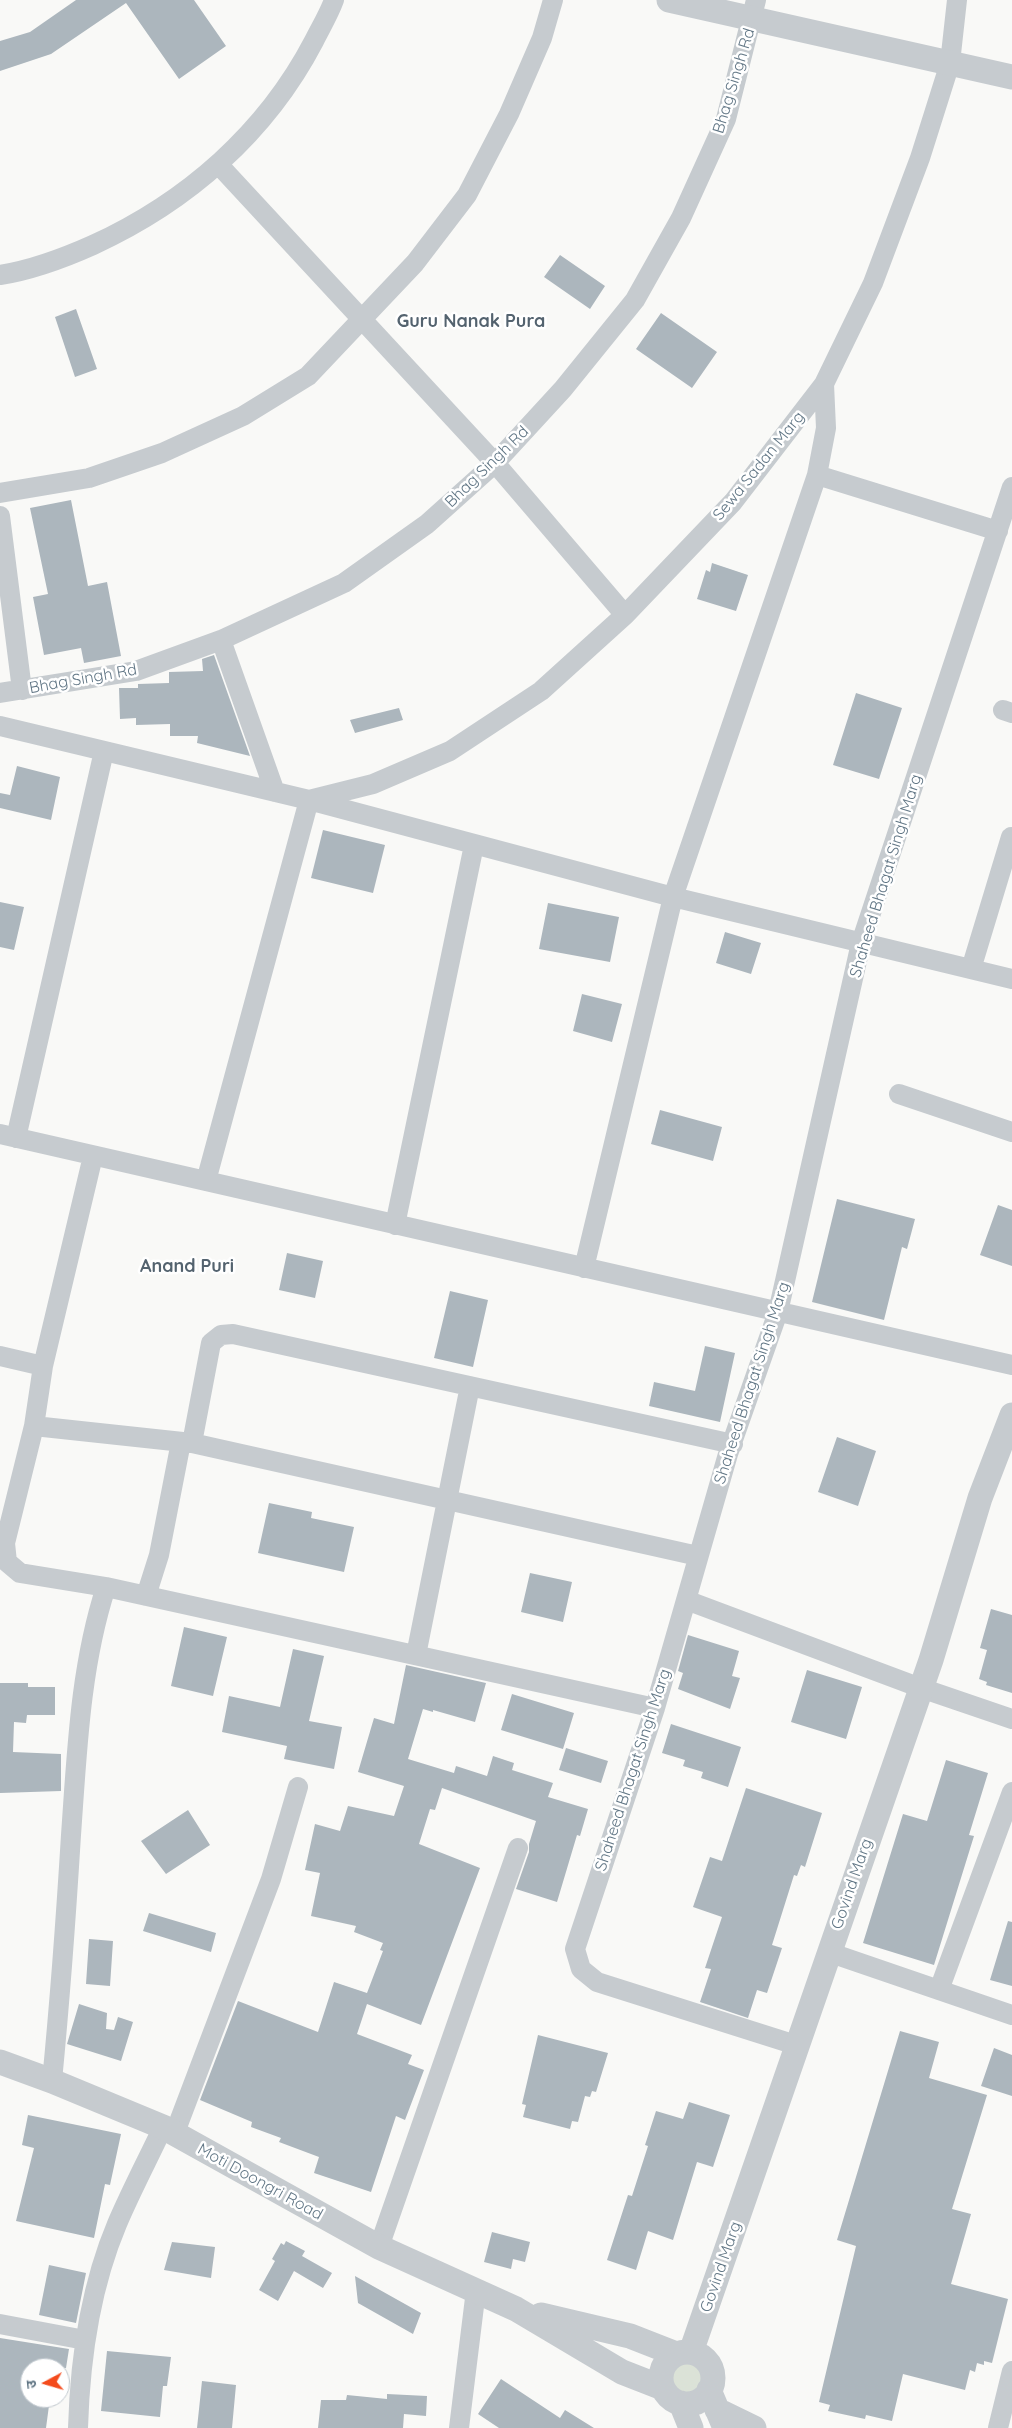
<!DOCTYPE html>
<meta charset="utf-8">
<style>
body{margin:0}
#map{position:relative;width:1012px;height:2428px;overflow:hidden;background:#f9f9f7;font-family:Quicksand,"Noto Sans Devanagari",sans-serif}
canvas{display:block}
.north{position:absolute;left:20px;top:2358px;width:50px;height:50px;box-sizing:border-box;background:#fff;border:1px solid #c0c8ce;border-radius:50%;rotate:264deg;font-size:14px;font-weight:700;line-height:20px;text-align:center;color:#617685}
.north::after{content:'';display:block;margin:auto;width:18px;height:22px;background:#f44b1c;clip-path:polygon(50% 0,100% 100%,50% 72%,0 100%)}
</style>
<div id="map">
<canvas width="1012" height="2428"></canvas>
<div class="north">उ</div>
</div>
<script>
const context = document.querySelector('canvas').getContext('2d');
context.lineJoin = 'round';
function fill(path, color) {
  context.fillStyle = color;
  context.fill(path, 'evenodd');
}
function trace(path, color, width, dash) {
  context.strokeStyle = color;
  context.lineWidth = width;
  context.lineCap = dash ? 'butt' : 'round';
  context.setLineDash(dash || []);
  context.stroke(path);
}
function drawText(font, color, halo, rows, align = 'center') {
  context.font = font + ' Quicksand,sans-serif';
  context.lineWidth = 5;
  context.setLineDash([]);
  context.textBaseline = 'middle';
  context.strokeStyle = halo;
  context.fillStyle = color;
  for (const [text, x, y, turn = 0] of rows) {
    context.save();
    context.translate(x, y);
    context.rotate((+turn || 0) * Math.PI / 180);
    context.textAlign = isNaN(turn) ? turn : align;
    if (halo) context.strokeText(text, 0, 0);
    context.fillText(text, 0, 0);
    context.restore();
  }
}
const green = new Path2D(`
 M670 2378a16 16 0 1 1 32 0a16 16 0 1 1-32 0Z`);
const building = new Path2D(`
 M76,0h118l32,46 -47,33 -53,-76 -75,51 -51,17v-30l30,-9z
 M560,255l45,31 -15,23 -46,-32z
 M76,309l21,60 -22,8 -20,-60z
 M661,313l56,39 -25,36 -56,-39z
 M71,500l17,86 19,-4 14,74 -37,7 -3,-15 -37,7 -11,-58 15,-3 -18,-86z
 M712,563l36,12 -12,36 -39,-12 9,-29 4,2z
 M214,655l36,101 -53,-13 1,-7h-28v-12l-34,1v-7l-16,1 -1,-31h19v-4l31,-1v-11l34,-1 -1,-12z
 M856,693l46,15 -23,71 -46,-14z
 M399,708l4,12 -48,13 -5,-13z
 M17,766l43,11 -9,43 -51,-12v-15l10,2z
 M323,830l62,15 -12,48 -62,-15z
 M0,902l24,5 -10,43 -14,-3z
 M548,903l71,14 -9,45 -71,-13z
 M725,932l36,11 -10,31 -35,-11z
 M582,994l40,10 -10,38 -39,-11z
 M660,1110l62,17 -9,34 -62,-17z
 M837,1199l78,20 -8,30 -5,-2 -18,73 -72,-18z
 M998,1205l14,5v56l-32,-11z
 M287,1253l36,8 -8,37 -36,-8z
 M450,1291l38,9 -15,67 -39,-9z
 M705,1346l30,7 -15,69 -71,-16 5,-24 41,9z
 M837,1437l39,14 -18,55 -40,-14z
 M269,1503l43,9 -1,6 43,9 -10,45 -86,-19z
 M530,1573l42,9 -9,40 -42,-10z
 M991,1609l21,6v78l-26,-8 1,-3 -8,-3 8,-29 -7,-2z
 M184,1627l43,10 -14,59 -42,-10z
 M688,1635l51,16 -7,25 8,2 -10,31 -52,-20 5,-16 -5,-2z
 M293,1649l31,7 -15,65 33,6 -8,42 -50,-10 3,-13 -65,-14 7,-36 51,11z
 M406,1665l80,18 -11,39 -42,-12v2l-10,-3 -15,50 46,14 2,-7 31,10 6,-20 21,7 -2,7 41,13 -5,14 40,12 -8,27 -3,-1 -20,67 -41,-13 13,-37v-8l7,-23 -94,-33 -7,22 -5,-1 -11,35 61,24 -59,157 -54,-21 -10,30 55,21 -4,9 16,6 -19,50 -9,-4 -25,76 -57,-19 5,-16 -40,-15 2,-4 -30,-11 1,-5 -52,-22 38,-99 80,31 16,-50 33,11 16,-42 -3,-1 3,-7 -29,-11 2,-6 -45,-10 9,-43 -15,-3 10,-46 25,7 8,-25 46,10 10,-30 -46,-14 16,-54 20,6z
 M807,1670l55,17 -16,52 -55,-17z
 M0,1683h28v4h27v28h-28l-1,8 -12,-1 -1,30 48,2v37l-61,2z
 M512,1694l62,19 -11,36 -62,-19z
 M671,1724l70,23 -13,40 -27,-9 2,-6 -20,-6 2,-6 -23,-7z
 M566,1748l42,13 -7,22 -42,-13z
 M946,1760l42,13 -19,62 5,1 -40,129 -71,-22 40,-129 24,7z
 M746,1788l76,25 -17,54 -4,-2 -4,11 -3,-1 -22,70 10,3 -15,45 -10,-3 -9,28 -48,-16 11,-33 -6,-1 17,-51 -29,-10 17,-50 12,4z
 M188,1810l22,35 -44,29 -25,-33z
 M149,1913l67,20 -5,19 -68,-21z
 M1008,1921l4,1v64l-22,-6z
 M89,1939l24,2 -3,45 -24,-2z
 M79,2004l28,9 -1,16 8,1 4,-13 15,5 -12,39 -54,-17z
 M900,2031l39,11 -10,36 58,17 -35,114 19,5 -20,70 57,15 -16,64 -8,-2v4l-7,-2 -2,9 -5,-2 -5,20 -62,-16 -11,47 -26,-6 -1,4 -37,-8 2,-6 -11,-3 37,-156 -19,-6z
 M538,2035l70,18 -12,39 -4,-1 -2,6 -5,-1 -7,26 -6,-1 -2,8 -47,-12 3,-12 -4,-1z
 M994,2048l18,7v41l-31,-10z
 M689,2102l41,13 -17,52 -16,-5 -24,78 -25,-9 -12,39 -29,-10 21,-65 4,1 16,-50 -3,-1 11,-34 27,8z
 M28,2115l93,19 -11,51 -5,-1 -11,54 -78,-17 18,-73 -12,-3z
 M492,2232l38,10 -5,20 -12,-3 -2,10 -27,-7z
 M286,2241l19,10 -3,5 30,17 -9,15 -29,-17 -16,30 -19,-11 16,-29 -3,-2 9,-16 3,2z
 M172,2242l43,5 -4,31 -47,-8z
 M49,2265l37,8 -10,50 -37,-8z
 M355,2276l66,37 -8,21 -55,-31z
 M0,2338l69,11 -3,19h-36v30h20l-4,30h-46z
 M107,2351l64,6 -4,29h-4l-3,31 -59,-6z
 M501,2379l59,39 5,-8 29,18h-95l-21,-14z
 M202,2381l34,4 -4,43h-35z
 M387,2394l40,2 -1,20 -22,-2 -1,14h-85l3,-28h25l1,-5 40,4z`);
const minor = new Path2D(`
 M218,164l277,299 130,152
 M0,275c32,-5 64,-17 93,-30 94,-43 173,-112 221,-204 7,-14 15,-27 20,-41
 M817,475l181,56
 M0,493l89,-15 73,-25 81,-37 65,-40 107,-113 52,-68 42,-81 33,-76 11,-38
 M0,516l22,174
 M221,640l54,152
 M0,693l136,-22 85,-31 123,-57 83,-59 68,-61 68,-74 72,-89 46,-82 45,-99 30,-119
 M1003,710l9,3
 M0,726l309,74 364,97 339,82
 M971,969l40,-132
 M899,1094l113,38
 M0,1134l1012,231
 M16,1138l88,-387
 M93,1156l-50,210 -9,60 -29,117 2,19 13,11 86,14 549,121
 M206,1181l103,-381 64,-16 77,-33 91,-60 84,-76 108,-113 91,-118 49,-101 47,-125 30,-95 7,-63
 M395,1225l79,-380
 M584,1268l89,-371 144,-422 9,-47 -2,-44
 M0,1356l43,10
 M34,1426l158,17 506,113
 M192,1443l19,-100 10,-8 12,-1 500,110
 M146,1596l13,-41 22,-113
 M686,1600l235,88 91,31
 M416,1655l54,-269
 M828,1952l184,63
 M939,1990l73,-198
 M796,2045l-199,-63 -16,-13 -6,-20 80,-241 73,-254 50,-142 83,-369 151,-456
 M52,2081c8,-82 14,-164 19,-246 6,-83 9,-168 35,-248
 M174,2135l97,-256 27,-92
 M379,2247l139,-399
 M0,2324l85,16
 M78,2428c2,-69 12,-140 39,-204 14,-33 31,-65 46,-97
 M459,2428l17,-138
 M998,2428l14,-57`);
const tertiary = new Path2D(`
 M669,0l343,77
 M0,2062l52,19 111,46 216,120 137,62 106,63 41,16
 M541,2315l89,21 46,18
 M691,2352l240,-692 49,-162 32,-83
 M661 2378a26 26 0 1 1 52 0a26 26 0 1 1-52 0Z
 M709,2390l16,38
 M681,2403l10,25
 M717,2410l37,18`);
const streetNames = [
 ["Bhag Singh Rd",734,81,-73],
 ["Sewa Sadan Marg",759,466,-51],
 ["Bhag Singh Rd",487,467,-44],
 ["Bhag Singh Rd",83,679,-10],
 ["Shaheed Bhagat Singh Marg",886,876,-73],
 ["Shaheed Bhagat Singh Marg",752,1383,-72],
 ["Shaheed Bhagat Singh Marg",633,1770,-72],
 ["Govind Marg",852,1884,-71],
 ["Moti Doongri Road",260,2182,29],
 ["Govind Marg",721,2267,-71]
];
const neighbourhoodNames = [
 ["Guru Nanak Pura",471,322],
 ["Anand Puri",187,1267]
];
fill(green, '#dbe2d7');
fill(building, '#acb6bd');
trace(minor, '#c6cbcf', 20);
trace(tertiary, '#c6cbcf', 25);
drawText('16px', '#617685', '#fff', streetNames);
drawText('bold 18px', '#54636f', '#fff', neighbourhoodNames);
</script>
